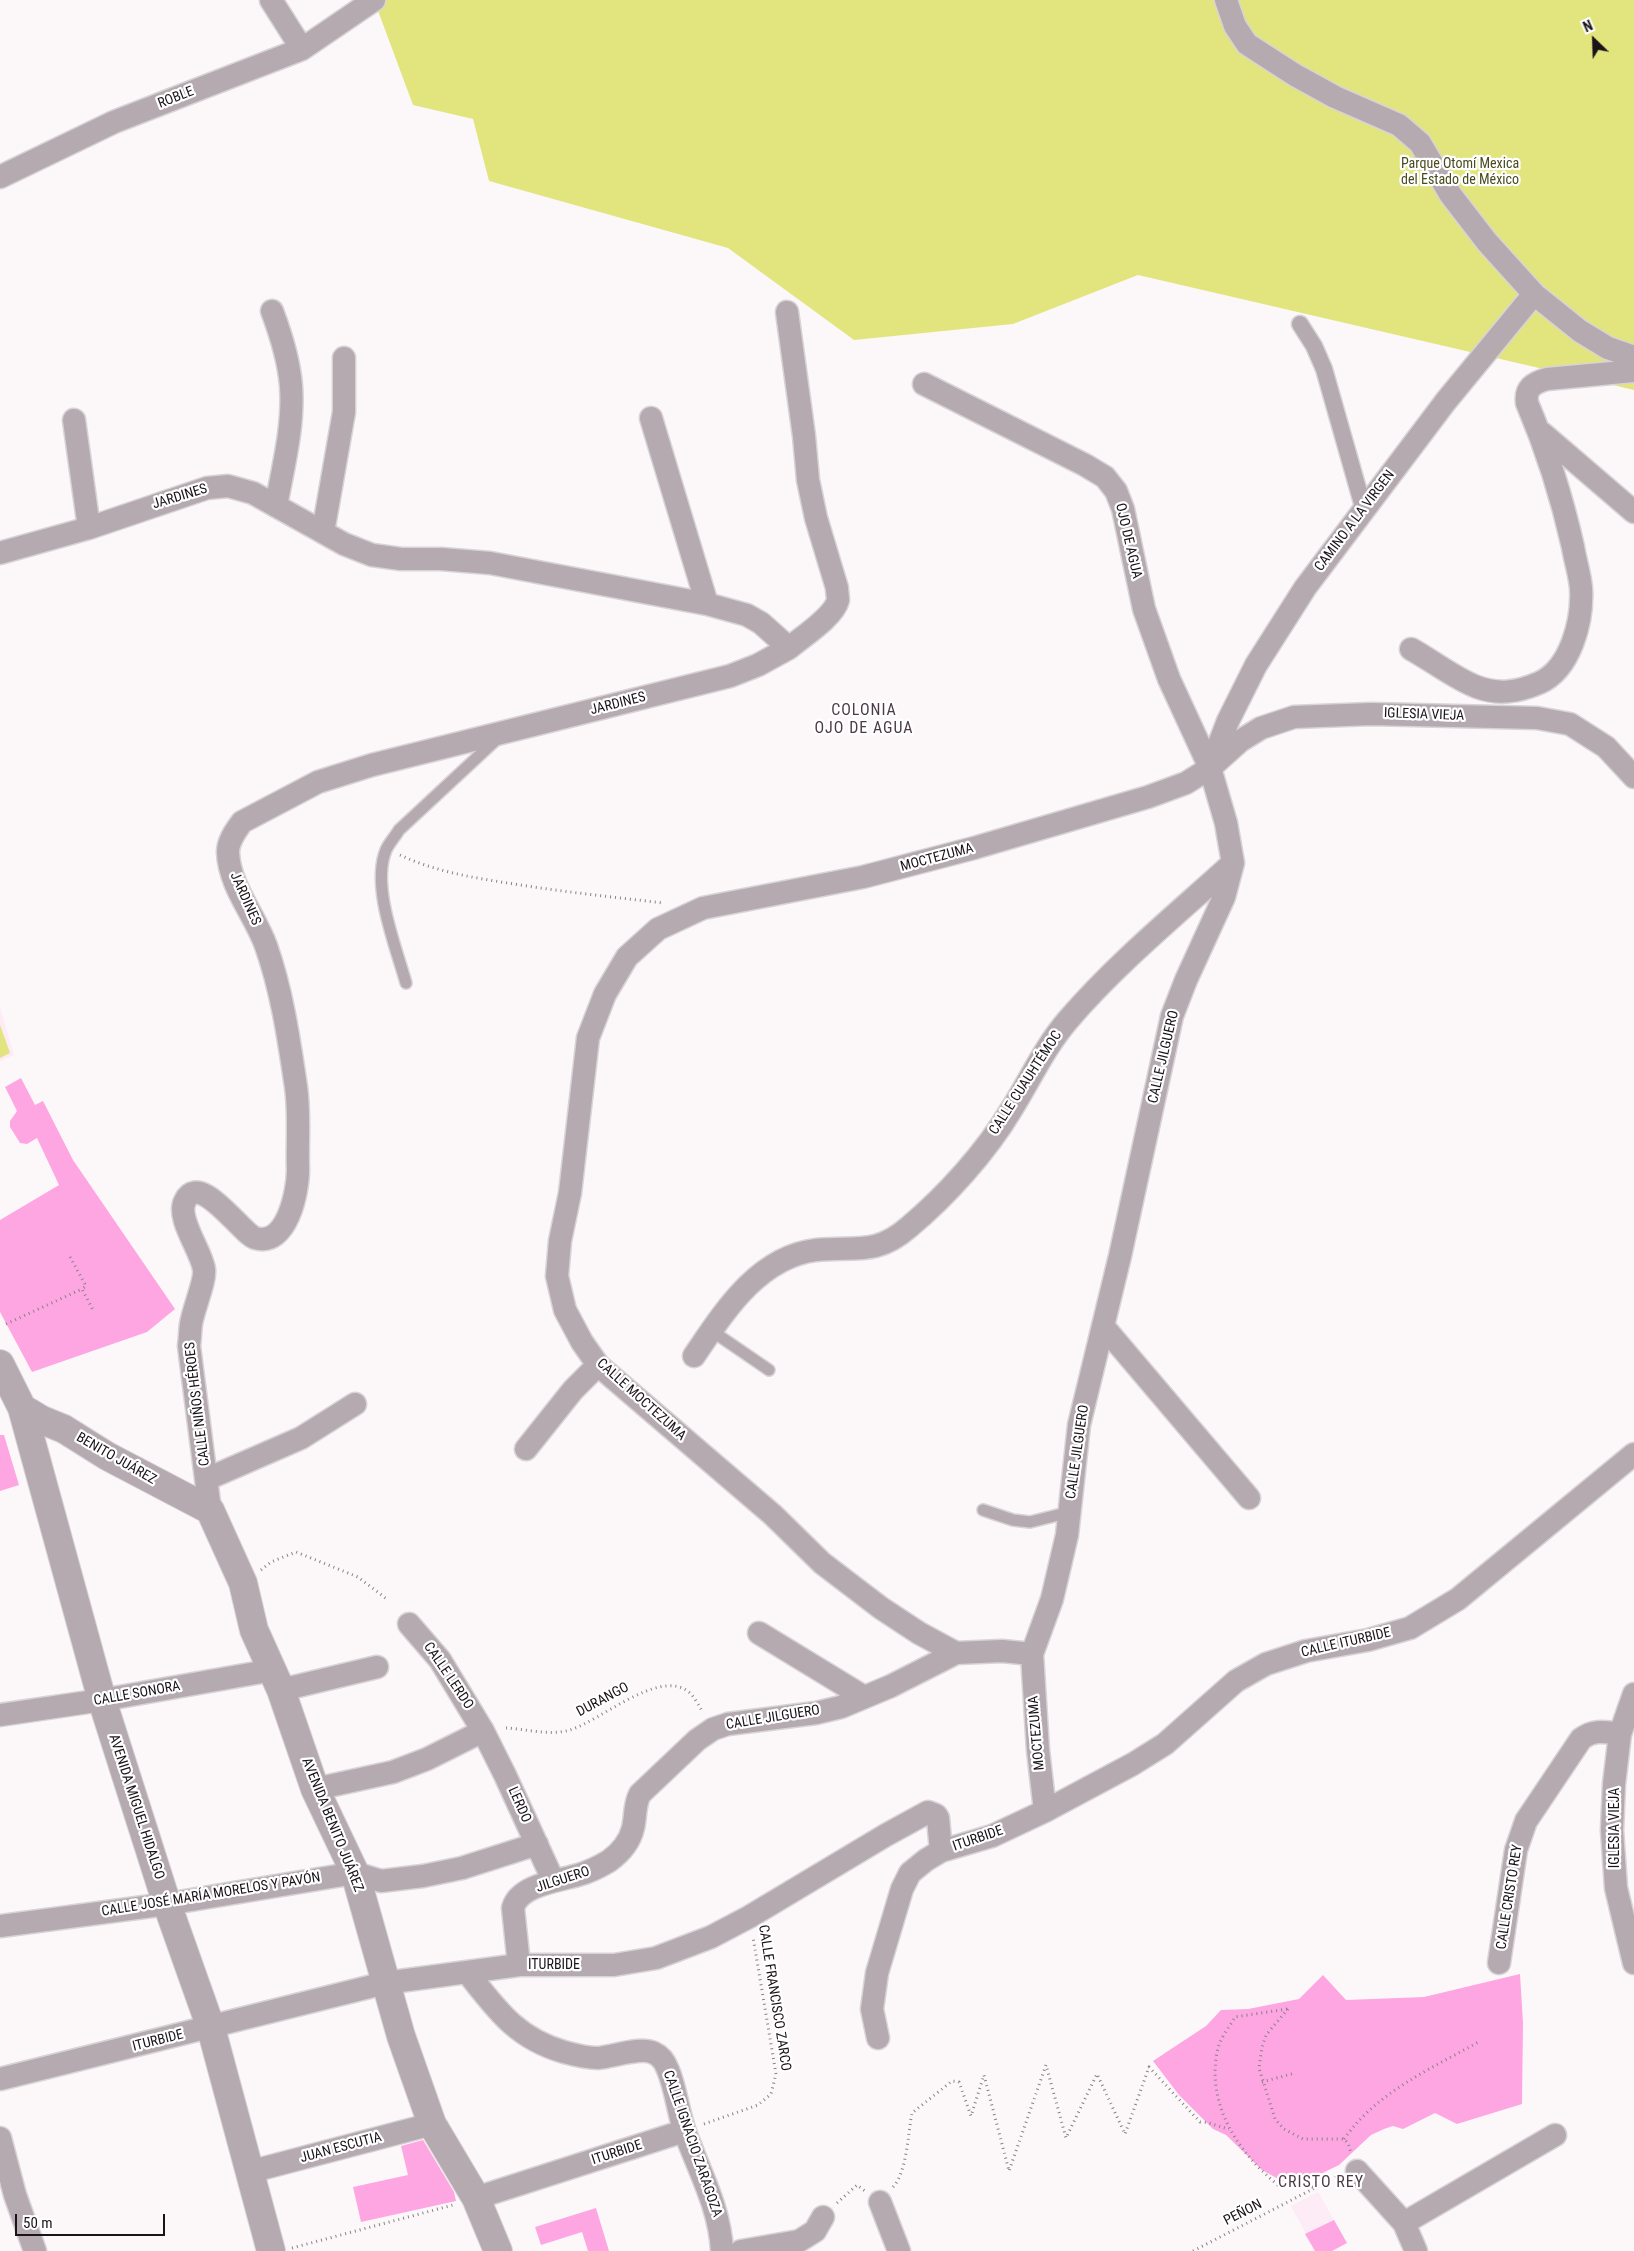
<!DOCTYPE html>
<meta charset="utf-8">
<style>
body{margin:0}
#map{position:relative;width:1634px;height:2251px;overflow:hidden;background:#fcf8fa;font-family:"Roboto Condensed",sans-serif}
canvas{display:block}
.north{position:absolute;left:1569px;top:15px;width:50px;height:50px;-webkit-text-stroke:4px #fff;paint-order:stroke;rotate:336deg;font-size:14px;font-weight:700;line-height:20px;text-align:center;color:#1a1318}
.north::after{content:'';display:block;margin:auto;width:18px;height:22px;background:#1a1318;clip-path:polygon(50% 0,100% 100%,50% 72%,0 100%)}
.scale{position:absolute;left:15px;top:2214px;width:150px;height:22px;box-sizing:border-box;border:2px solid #1a1318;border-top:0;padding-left:6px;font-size:15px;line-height:18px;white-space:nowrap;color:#1a1318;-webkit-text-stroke:4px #fff;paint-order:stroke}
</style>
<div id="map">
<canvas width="1634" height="2251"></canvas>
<div class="north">N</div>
<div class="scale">50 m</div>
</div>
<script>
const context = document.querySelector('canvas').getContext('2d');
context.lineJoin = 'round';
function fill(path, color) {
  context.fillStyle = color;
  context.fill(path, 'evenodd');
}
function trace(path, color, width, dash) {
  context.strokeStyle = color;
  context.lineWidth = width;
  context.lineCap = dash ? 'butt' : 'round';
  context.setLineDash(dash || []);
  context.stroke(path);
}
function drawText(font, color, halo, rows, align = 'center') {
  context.font = font + ' "Roboto Condensed",sans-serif';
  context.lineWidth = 4.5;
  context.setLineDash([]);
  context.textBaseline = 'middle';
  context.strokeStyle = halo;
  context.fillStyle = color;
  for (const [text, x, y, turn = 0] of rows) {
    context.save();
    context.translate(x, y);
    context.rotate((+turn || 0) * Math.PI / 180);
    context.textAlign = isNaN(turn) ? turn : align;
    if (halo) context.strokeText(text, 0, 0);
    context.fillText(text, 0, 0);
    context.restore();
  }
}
const built = new Path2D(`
 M0,1007l14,48 -14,6z
 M1318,2192l29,51 -15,8h-17l-24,-45z`);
const green = new Path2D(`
 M374,0h1260v390l-496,-115 -125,49 -159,16 -126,-92 -239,-67 -16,-62 -60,-14z
 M0,1025l10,28 -10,5z`);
const building = new Path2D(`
 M21,1078l14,27 8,-4 30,59 102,149 -28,23 -115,40 -32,-60v-92l59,-35 -22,-47 -10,6 -7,-1 -10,-16v-6l7,-10 -12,-24z
 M0,1435h4l15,50 -19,6z
 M1520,1974l3,49 -1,81 -65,20 -22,-11 -32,16 -10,-3 -9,3 -13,6 -32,30 -31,15 -26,1 -20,-11 -36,-35 -13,-6 -34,-34 -26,-34 53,-35 15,-16 27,-1 51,-10 24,-24 23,25 78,-3z
 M423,2140l31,52 2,9 -95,21 -8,-35 55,-12 -7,-29z
 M596,2208l13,43h-21l-6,-19 -41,13 -6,-18z
 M1334,2220l13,23 -15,8h-17l-10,-17z`);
const path = new Path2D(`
 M400,855c36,17 75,23 114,29 50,8 99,13 149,19
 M70,1257l16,29 -4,3
 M6,1324l76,-35 11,21
 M261,1570l10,-8 25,-10 62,25 30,23
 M506,1728c20,1 44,8 64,2 30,-9 86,-59 116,-40 7,4 12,14 16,21
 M1287,2009l-52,8c-5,9 -14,20 -17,31 -13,54 19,104 60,137l20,-1 19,4
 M1288,2009l-22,26 -4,12 -3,21 16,51 9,10 19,10h41l4,4 3,10
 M1262,2082l33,-9
 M704,2124l54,-19 13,-11 5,-20 -23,-137
 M1344,2139c34,-48 87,-70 136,-98
 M893,2187c14,-15 15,-54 19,-74l40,-32 7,1 12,34 13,-41 25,96 37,-106 20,73 31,-64 28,60 24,-67 51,55c11,0 18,5 29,7
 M837,2203l20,-18 8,6
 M292,2248l161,-43
 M1193,2251l145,-75`);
const service = new Path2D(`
 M406,983c-10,-36 -35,-97 -20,-133 3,-7 9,-13 13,-20l99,-92
 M712,1331l57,39
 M983,1510l30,10 17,2 40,-10`);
const pedestrian = new Path2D(`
 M1300,324l14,22 10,23 40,141`);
const minor = new Path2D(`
 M271,0l31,49
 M1226,0l9,26 12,18 48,31 40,22 64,28 21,18 30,51 37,48 47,52 46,37 28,17 26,9
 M0,177l114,-55 188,-73 72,-49
 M272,311c9,24 17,49 19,75 3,40 -8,81 -15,120
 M787,312l17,124 4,44 8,38 21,70c0,4 1,9 1,12 -4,17 -36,37 -49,48
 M924,384l161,81 20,12 11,14 7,18 21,100 25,70 41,89 16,55 7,40 -9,34 -38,83 -14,36 -52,240 -41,169 -12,110 -15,64 -20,55 6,96 7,61
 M651,418l56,186
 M74,420l15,108
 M1542,433l92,79
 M323,532l21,-120v-54
 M0,553l89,-25 118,-40 21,-2 25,7 91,51 28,11 29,4h40l49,4 217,41 40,11 14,8 28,25 -31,17 -28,11 -358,89 -54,17 -76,40c-6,8 -14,19 -14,30 1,34 27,63 38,94 16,45 23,94 30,141 4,27 1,56 2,83 0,21 -11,78 -43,68 -14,-5 -56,-68 -70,-37 -9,17 16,49 19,68 2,11 -11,41 -13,55 -1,7 -1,15 -2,22l21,164
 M1411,649c20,11 46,31 66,38 22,8 41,5 62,-4 32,-14 44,-63 42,-95 -1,-13 -6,-28 -8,-41 -11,-49 -26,-97 -46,-144 -2,-15 6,-20 20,-24l87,-8
 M1211,765l17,-44 28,-56 49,-77 141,-187 88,-107
 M1103,1326l146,172
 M694,1356c30,-44 64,-99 122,-106 39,-4 60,6 93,-23 37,-31 77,-75 102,-117 19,-30 33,-62 57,-90 49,-57 109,-106 165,-157
 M526,1449l47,-59 25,-25
 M207,1479l94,-41 54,-34
 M409,1624l31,36 43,71 22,44 48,105
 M759,1633l105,64
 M956,1653l-37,-20 -38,-25 -59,-45 -49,-48 -175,-150 -16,-23 -17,-32 -8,-34 3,-35 10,-48 18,-155 17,-44 22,-37 31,-28 45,-21 160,-31 111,-29 174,-51 38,-14 24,-15 30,-27 21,-13 33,-11 77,-3 166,4 33,6 36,23 28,30
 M281,1690l96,-23
 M1634,1694l-14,40 -6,50 -2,46 4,58 18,75
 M0,1715l102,-15 171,-30
 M315,1789l78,-17 34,-13 56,-28
 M0,1926l167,-22 188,-31 26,8 42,-5 39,-8 75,-24
 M1499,1963l17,-113 10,-29 55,-82c13,-10 24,-7 39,-5
 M519,1965l-6,-57c6,-23 45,-27 65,-33 11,-3 21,-8 31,-14 11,-8 21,-20 24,-33 3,-12 1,-23 7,-34l57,-54 16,-11 15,-5 88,-11 25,-6 50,-21 65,-33 46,-2 30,3
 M467,1972c30,38 49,66 97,80 11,3 23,6 34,6 15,-1 43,-12 56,-5 7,3 11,9 14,17 8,19 10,42 17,62 14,39 35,76 37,119
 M878,2038l-6,-29 5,-36 25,-84 8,-16 16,-13 15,-9 51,-15 53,-25 88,-47 32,-20 71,-63 30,-17 40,-13 62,-11 42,-12 48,-29 176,-145
 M0,2079l385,-96 134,-18h95l42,-7 55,-21 38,-20 137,-82 42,-23 8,3 2,3 3,33
 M0,2138l15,57 20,56
 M1357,2171l47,52 12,28
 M249,2172l183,-48
 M476,2198l208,-67
 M880,2202l19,49
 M1404,2223l151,-88
 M741,2251l58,-10 16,-10 8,-14`);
const tertiary = new Path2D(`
 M0,1364l22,44 80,292 65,204 44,124 60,223
 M22,1408l20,12 22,9 43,27 103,54 33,73 11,47 27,60 34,99 40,84 46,163 31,88 44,74 22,53`);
const streetNames = [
 ["ROBLE",176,98,-21],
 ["JARDINES",180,497,-17],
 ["CAMINO A LA VIRGEN",1355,521,-53],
 ["OJO DE AGUA",1128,541,77],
 ["JARDINES",618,704,-14],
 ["IGLESIA VIEJA",1424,715,2],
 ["MOCTEZUMA",937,858,-15],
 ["JARDINES",245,899,66],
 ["CALLE JILGUERO",1164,1057,-77],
 ["CALLE CUAUHTÉMOC",1026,1083,-57],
 ["CALLE MOCTEZUMA",641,1400,42],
 ["CALLE NIÑOS HÉROES",198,1404,-97],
 ["CALLE JILGUERO",1078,1452,-82],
 ["BENITO JUÁREZ",116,1459,30],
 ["CALLE ITURBIDE",1346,1643,-13],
 ["CALLE LERDO",448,1676,56],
 ["CALLE SONORA",137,1694,-10],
 ["DURANGO",603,1700,-28],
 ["CALLE JILGUERO",773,1718,-9],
 ["MOCTEZUMA",1037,1733,-95],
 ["LERDO",519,1805,66],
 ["AVENIDA MIGUEL HIDALGO",136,1807,72],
 ["AVENIDA BENITO JUÁREZ",332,1825,68],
 ["IGLESIA VIEJA",1615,1828,-90],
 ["ITURBIDE",978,1839,-19],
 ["JILGUERO",563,1880,-18],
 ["CALLE JOSÉ MARÍA MORELOS Y PAVÓN",211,1895,-9],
 ["CALLE CRISTO REY",1510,1897,-81],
 ["ITURBIDE",554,1965],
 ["CALLE FRANCISCO ZARCO",774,1998,81],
 ["ITURBIDE",158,2041,-14],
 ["CALLE IGNACIO ZARAGOZA",692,2144,71],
 ["JUAN ESCUTIA",341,2148,-15],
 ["ITURBIDE",617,2153,-18],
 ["PEÑON",1243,2213,-27]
];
const parkNames = [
 ["Parque Otomí Mexica",1460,164],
 ["del Estado de México",1460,180]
];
const quarterNames = [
 ["COLONIA",864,711],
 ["OJO DE AGUA",864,729],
 ["CRISTO REY",1321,2183]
];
fill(built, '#fdebf6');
fill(green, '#e2e57e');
fill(building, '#fea6e2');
trace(service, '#d8d3d6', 14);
trace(pedestrian, '#d8d3d6', 19);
trace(minor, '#d8d3d6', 25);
trace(tertiary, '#d8d3d6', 30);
trace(path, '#888286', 3, [1, 4]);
trace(service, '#b4aab0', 11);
trace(pedestrian, '#b4aab0', 16);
trace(minor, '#b4aab0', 22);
trace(tertiary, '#b4aab0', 28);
drawText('14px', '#1a1318', '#fff', streetNames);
drawText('14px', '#494b1f', '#fff', parkNames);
context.letterSpacing = '1px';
drawText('16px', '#4d3c47', '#fff', quarterNames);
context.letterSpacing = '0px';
</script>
